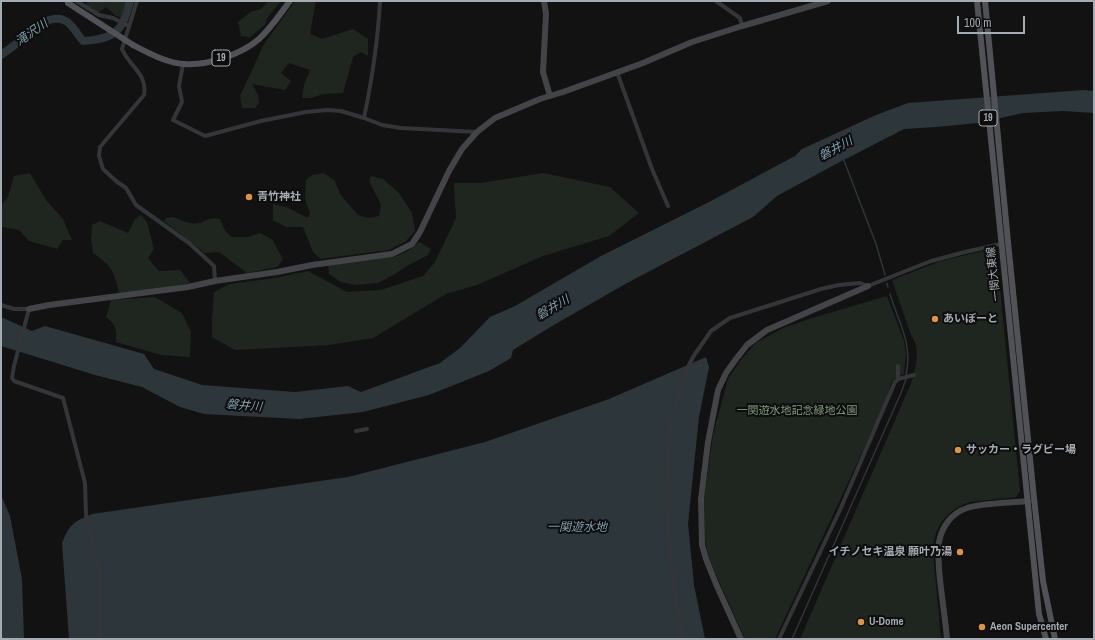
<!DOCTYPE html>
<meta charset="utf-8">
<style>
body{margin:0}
#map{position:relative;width:1095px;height:640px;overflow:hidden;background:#121213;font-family:"Archivo Narrow",sans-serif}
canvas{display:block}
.frame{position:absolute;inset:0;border:2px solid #a5abb3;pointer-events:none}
.scale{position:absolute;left:957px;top:16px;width:68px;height:18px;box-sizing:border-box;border:2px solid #a5abb3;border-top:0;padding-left:5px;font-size:12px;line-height:14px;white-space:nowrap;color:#a5abb3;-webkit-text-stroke:3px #0d0d0e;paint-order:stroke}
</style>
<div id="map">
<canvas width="1095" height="640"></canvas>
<div class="frame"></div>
<div class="scale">100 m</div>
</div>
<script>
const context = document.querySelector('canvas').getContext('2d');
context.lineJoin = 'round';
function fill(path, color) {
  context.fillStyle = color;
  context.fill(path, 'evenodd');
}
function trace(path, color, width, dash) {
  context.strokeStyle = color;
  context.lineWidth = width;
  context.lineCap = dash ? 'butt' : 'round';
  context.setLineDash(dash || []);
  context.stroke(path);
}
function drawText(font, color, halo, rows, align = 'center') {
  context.font = font + ' "Archivo Narrow","Noto Sans JP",sans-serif';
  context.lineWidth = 4;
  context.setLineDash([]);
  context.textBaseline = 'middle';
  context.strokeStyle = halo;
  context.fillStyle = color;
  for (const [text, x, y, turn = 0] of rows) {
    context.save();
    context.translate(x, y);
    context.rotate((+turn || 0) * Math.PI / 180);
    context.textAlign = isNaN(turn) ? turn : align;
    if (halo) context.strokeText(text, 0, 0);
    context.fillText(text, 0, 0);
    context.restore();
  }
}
const green = new Path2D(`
 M88,1h40l-5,15 -2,1 -5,-1 -10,-9c-9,8 -12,7 -21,0z
 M268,1h13l-13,16 -3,8 -15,12 -9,-1 -3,-14 12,-10 11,-3z
 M295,1h21l-6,33 12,5 31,-10 15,10v17l-7,-4 -8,5 -10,36 -20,1 -11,4h-10l2,-13 6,-15 -21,-7 -8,10 10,8 -6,9 -33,-6 6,11 1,8 -4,5h-13l-2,-12 24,-52z
 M30,173l16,27 17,19 9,21h-9l-6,9 -28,-8 -10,-11 -17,-3 -1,-3v-19l7,-8 6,-21z
 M324,173l11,8 5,13 18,21 10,3 11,-2 2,-11 -12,-24 2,-5 12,3 16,14 13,20 3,18 -10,11 -17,8 -67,9 -8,-7 -10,-25h-17l-13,-7v-16l13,3 22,11 2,-5 -5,-14 1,-19 6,-5z
 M543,173l67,14 29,26 -30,23 -66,20 -66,29 -31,9 -73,44 -44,7 -94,5 -23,-13v-17l2,-28 16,-8 45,-6 33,-7 39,21 34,-2 42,-14 12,-14 21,-44 -2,-35h27z
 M141,215l6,7 7,27 -6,9 11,13 21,-1 10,13 -38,7 -33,3c-5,-22 -7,-27 -26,-40l-2,-13 1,-15 8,-4 28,12 7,-14z
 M174,217c9,4 18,9 28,5 7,-3 10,-5 18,-3l4,10 7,8h17l12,-4 12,6 11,20 -6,8 -30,6 -28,-21 -14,1 -41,-32 2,-3z
 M419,242l12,7 -3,6 -23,12 -10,7 -17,9 -22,2 -15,-3 -12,-8 -1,-10 66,-7 14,-6z
 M996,248l24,243 -4,6 -46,5c-24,8 -37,25 -37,51l8,86h-141l112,-258c4,-15 9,-33 -1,-46l-19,-55 49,-19z
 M887,296l17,45 2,12 -2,21c-14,4 -13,10 -16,23l-113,242h-30l-37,-82 -3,-18 -1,-40 9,-64 15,-56 12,-18 16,-18 27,-15 29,-10z
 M155,297l27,16 9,19 -1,25 -29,-2 -45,-13c1,-13 0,-17 -10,-25l5,-17z`);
const water = new Path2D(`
 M1084,90l10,1v22l-31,-2 -40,2 -45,10 -42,4 -32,2 -68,35 -59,32 -24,21 -126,66 -75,43 -39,24 -2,8 -22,13 -60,24 -66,17 -64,7 -95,-5 -24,-7 -38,-20 -47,-12 -94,-29v-29l31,14 13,-5 99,28 10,15 48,16 93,7 53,-6 13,6 79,-29 20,-15 30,-31 25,-11 86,-50 108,-54 86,-46 7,-7 74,-34 32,-12z
 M706,357l3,10 -10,50 -11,107 6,61 11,54h-636l-7,-96c8,-19 11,-21 30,-29l256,-37 137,-35 124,-43z
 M1,495l9,21 12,63 2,60h-23z`);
const stream = new Path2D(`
 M843,158l33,86 9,31
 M887,283l1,4
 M890,294c9,30 23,49 16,81
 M792,639l109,-246 5,-14`);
const river = new Path2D(`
 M1,55l48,-35c19,-6 24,9 34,21 6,0 10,-1 16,-2 22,-4 26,-18 31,-38`);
const street = new Path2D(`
 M76,1l23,14 14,3 16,8
 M137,1l-15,48c7,17 26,25 22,46l-44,52 -1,9 4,13 13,12 10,7 10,17 53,38 25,23 1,15
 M716,1l24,17 2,8
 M183,64l-4,22 3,16 -9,18 32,16 56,-15 45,-9 21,-2 14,1 23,7 18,7 19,3 76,4
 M617,72l35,97 16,37
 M364,118c8,-39 14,-77 16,-117
 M1,305l13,4h15l-15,57 -2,12 2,3 49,17 22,85 1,32 14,59v65
 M898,379l16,-4
 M356,431l11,-2
 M683,639l-9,-49 -8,-92 4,-69 13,-52 10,-20 18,-26 19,-13 91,-29 18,-4 21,-2 8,3 63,-25 34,-9 36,-8
 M779,639l61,-129 55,-128 3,-3v-13`);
const secondary = new Path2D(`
 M544,1l2,13 -3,58 7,24
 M29,309l20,-4 139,-18 27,-6 62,-9 35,-7 80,-11 20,-10 8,-12 29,-61 13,-22 15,-17 18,-14 45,-19 23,-7 80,-29 49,-21 50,-16 86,-25
 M741,639l-25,-55 -10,-25 -4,-14 -1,-46 7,-57 10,-52 8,-17 10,-14 11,-14 20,-15 101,-44
 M947,639c-2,-23 -6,-46 -8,-70 0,-9 -2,-18 0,-27 3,-16 13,-29 28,-34 15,-5 44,-5 61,-7`);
const primary = new Path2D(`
 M977,1l62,613 7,25
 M985,1l23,241 26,256 9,83 12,58
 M133,45c16,8 33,18 51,19 23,2 58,-10 75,-25 12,-11 21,-25 31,-38`);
const primaryBridge = new Path2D(`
 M68,3l65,42`);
const markers = [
 [249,197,4,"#e0923d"],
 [935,319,4,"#e0923d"],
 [958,450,4,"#e0923d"],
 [960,552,4,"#e0923d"],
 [861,622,4,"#e0923d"],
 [982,627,4,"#e0923d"]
];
const shields = [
 [221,58,18],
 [988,118,18]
];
const shieldNames = [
 ["19",221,58],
 ["19",988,118]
];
const poiNames = [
 ["青竹神社",257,197],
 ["あいぽーと",943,319],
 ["サッカー・ラグビー場",966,450],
 ["イチノセキ温泉 願叶乃湯",952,552,"right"],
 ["U-Dome",869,622],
 ["Aeon Supercenter",990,627]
];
const streetNames = [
 ["一関大東線",994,274,-96]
];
const parkNames = [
 ["一関遊水地記念緑地公園",797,411]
];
const waterNames = [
 ["滝沢川",32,33,-35],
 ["磐井川",836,149,-29],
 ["磐井川",553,308,-31],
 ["磐井川",244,406,5],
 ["一関遊水地",577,528]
];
fill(green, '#1f261f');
fill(water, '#2d363b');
trace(stream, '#2d363b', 1.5);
trace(river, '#2d363b', 8);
trace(street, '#333538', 4);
trace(secondary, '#424448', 6);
trace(primary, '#505257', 6);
trace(primaryBridge, '#505257', 6);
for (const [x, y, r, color] of markers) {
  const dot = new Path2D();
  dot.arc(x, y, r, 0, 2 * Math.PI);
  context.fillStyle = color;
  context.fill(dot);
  trace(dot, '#0d0d0e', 1.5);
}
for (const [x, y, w] of shields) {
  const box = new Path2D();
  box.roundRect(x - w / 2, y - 8, w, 16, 3);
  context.fillStyle = '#0d0d0e';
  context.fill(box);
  trace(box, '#a5abb3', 1);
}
drawText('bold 10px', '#a5abb3', null, shieldNames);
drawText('bold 11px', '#a5abb3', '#0d0d0e', poiNames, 'left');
drawText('11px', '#a5abb3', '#0d0d0e', streetNames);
drawText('11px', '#809c7d', '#0d0d0e', parkNames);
drawText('italic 12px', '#7e9dab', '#0d0d0e', waterNames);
</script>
